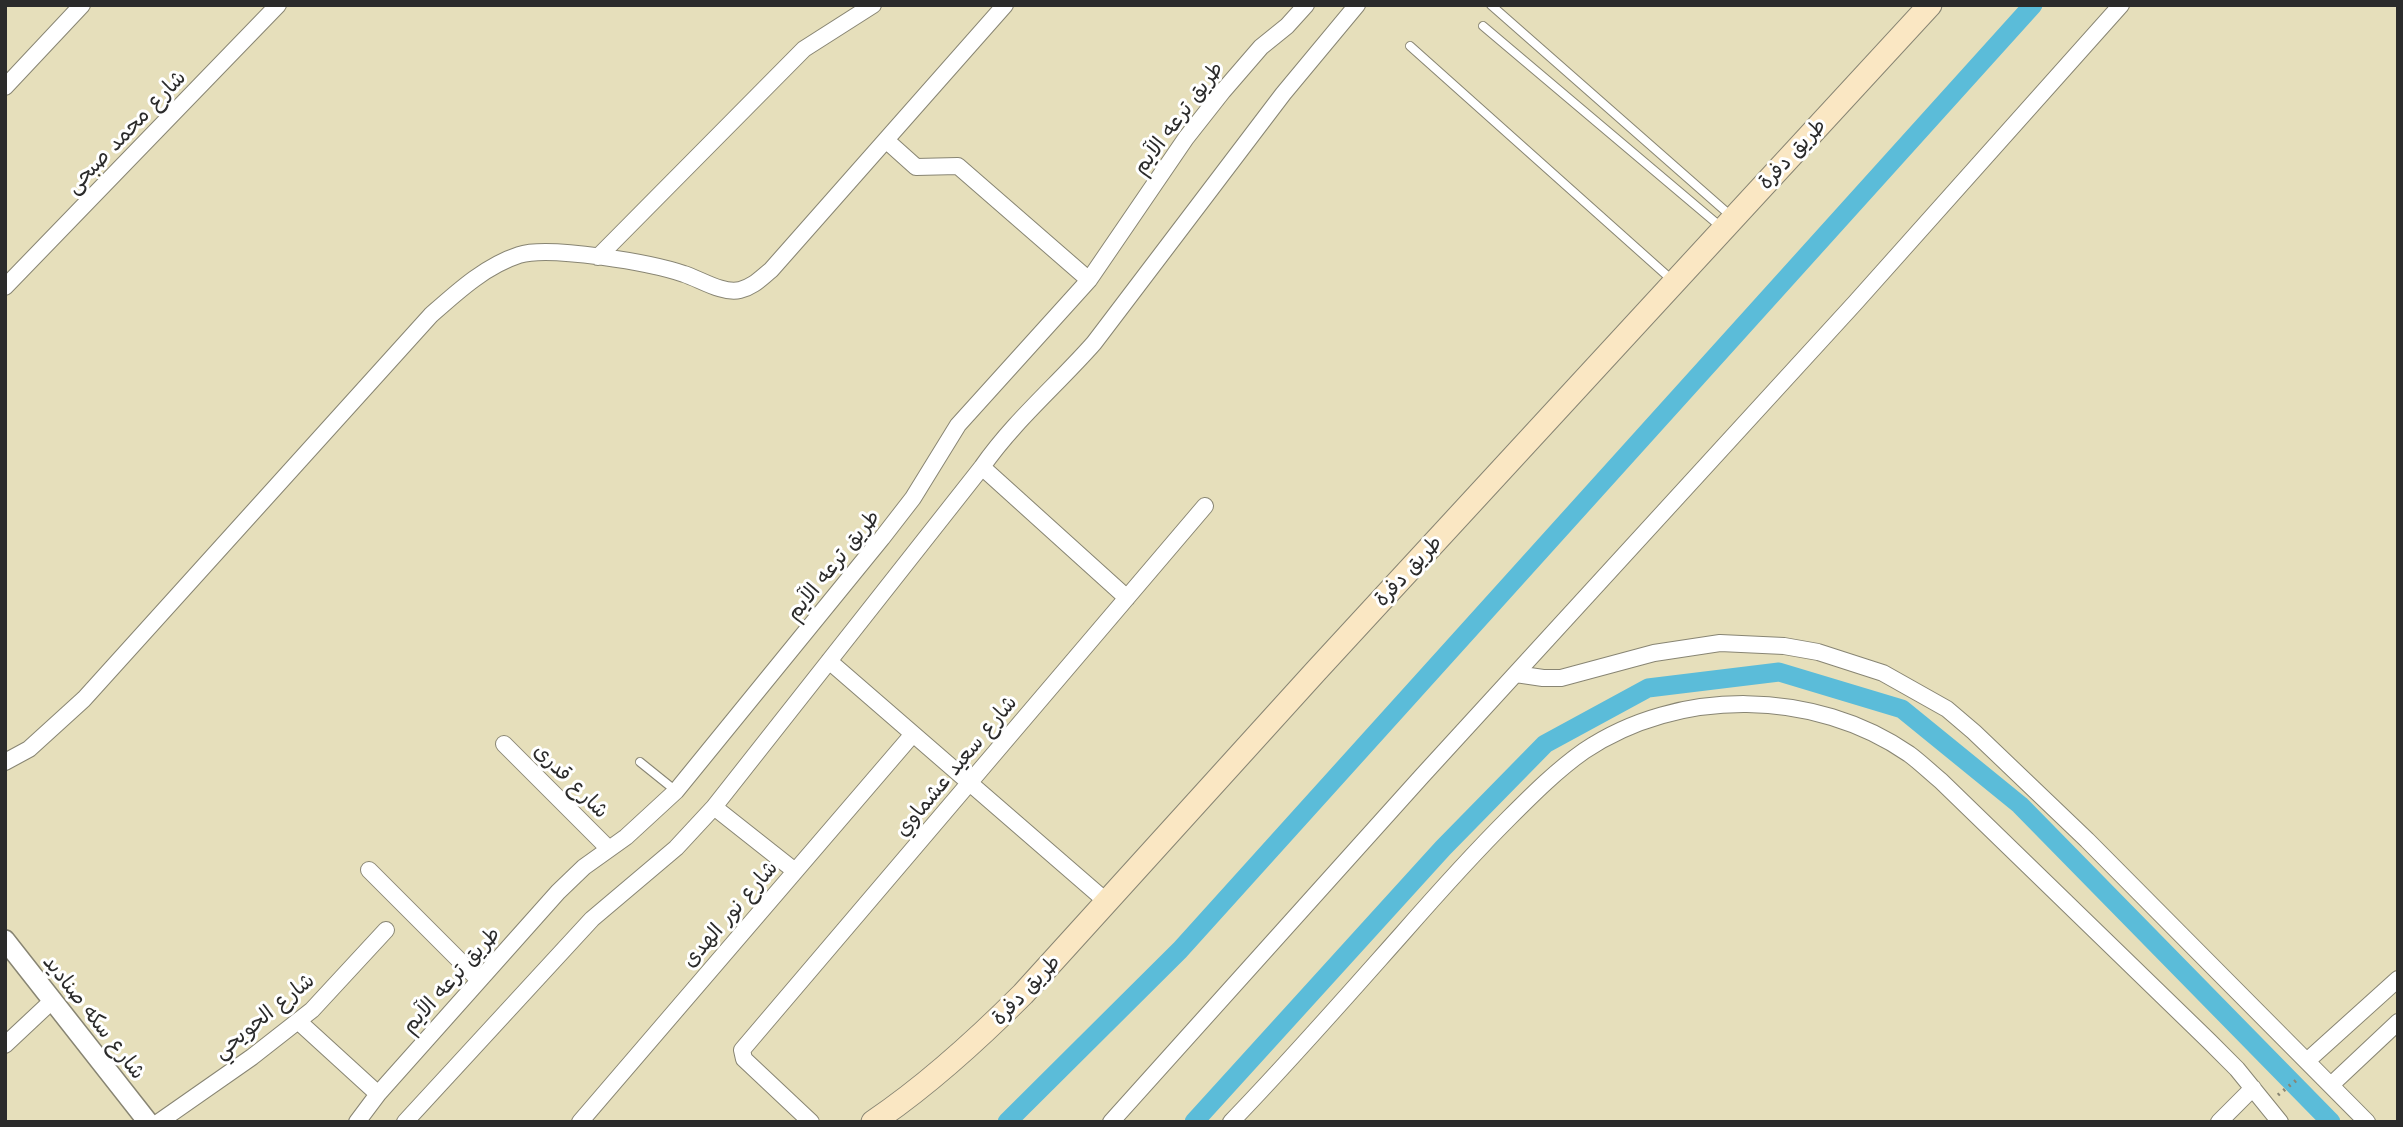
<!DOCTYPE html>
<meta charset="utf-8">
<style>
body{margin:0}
#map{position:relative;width:2403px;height:1127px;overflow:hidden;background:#e6dfbb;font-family:Mali,sans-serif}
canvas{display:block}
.frame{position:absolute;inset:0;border:7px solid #2b2b2b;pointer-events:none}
</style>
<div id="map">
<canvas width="2403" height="1127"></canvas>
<div class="frame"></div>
</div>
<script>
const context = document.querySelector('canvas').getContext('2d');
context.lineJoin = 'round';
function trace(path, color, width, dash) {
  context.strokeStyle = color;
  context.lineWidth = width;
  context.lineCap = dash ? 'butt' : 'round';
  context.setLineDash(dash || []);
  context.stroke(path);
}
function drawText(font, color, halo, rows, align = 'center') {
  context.font = font + ' Mali,"Playpen Sans Arabic",sans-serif';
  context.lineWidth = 6;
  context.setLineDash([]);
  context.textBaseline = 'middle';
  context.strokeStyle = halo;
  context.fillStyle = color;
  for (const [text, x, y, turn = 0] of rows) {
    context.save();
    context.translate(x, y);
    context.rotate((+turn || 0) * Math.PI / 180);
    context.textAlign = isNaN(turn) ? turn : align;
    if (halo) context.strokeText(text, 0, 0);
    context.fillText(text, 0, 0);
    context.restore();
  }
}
const canal = new Path2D(`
 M1007,1122l173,-172 853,-945
 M1194,1122l249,-274 102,-104 103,-56 131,-16 123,37 118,96 311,317`);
const path = new Path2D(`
 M2278,1095l21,-17`);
const service = new Path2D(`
 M1491,5l240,211
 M1483,26l238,201
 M1410,46l262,234
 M640,762l36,29`);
const minor = new Path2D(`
 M5,87l77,-82
 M887,141l29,26 42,-1 131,114
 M598,257l206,-208 69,-44
 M5,287l273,-282
 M982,467l145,131
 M829,661l278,241
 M1516,674l27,4h18l93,-25 66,-10 64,3 34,6 65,21 64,36 27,23 113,108 280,282
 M504,744l104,104
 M5,762l24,-13 55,-50 347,-384c26,-23 54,-49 88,-60 30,-10 133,8 165,19 16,5 38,20 56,16 13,-3 21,-12 31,-20l234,-265
 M714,807l81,64
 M369,870l110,110
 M298,1021l80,73
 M5,1045l48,-45
 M2307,1061l91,-82
 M2331,1085l67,-63
 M159,1122l93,-65 60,-47 74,-80
 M357,1122l21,-28 180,-202 26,-25 42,-30 50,-46 206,-253 31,-40 45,-73 131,-145 97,-142 37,-47 38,-44 26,-21 19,-21
 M405,1122l187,-203 84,-71 38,-41 268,-340c32,-46 75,-82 112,-124l189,-249 74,-89
 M580,1122l333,-388
 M811,1122l-67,-63 -2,-9 463,-544
 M1111,1122l311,-346 433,-473 266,-298
 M1231,1122c59,-61 115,-125 171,-188 35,-40 70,-79 107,-116 24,-24 48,-48 75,-67 95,-64 231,-62 325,3 11,8 21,18 32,27l268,260 28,28 43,53
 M2219,1122l34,-34`);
const tertiary = new Path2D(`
 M5,940l143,182`);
const secondary = new Path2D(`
 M873,1122c55,-37 103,-81 150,-128l293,-323 614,-666`);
const streetNames = [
 ["طريق ترعه الآيم",1178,118,-53],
 ["شارع محمد صبحى",126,132,-46],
 ["طريق دفرة",1792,154,-47],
 ["طريق ترعه الآيم",833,565,-51],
 ["طريق دفرة",1408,571,-47],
 ["شارع سعيد عشماوي",956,766,-50],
 ["شارع قدرى",571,781,45],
 ["شارع نور الهدى",730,914,-49],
 ["طريق ترعه الآيم",451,980,-48],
 ["طريق دفرة",1026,990,-46],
 ["شارع الحويحي",264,1016,-39],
 ["شارع سكه صناديد",94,1017,52]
];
trace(canal, '#5bbcd9', 19);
trace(service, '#888573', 10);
trace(minor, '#888573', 18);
trace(tertiary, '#888573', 22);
trace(secondary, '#888573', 25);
trace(path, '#888573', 3.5, [2, 5]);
trace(service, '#fff', 8);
trace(minor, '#fff', 16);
trace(tertiary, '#fff', 19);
trace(secondary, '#fae7c3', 23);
drawText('21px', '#2b2b2b', '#fff', streetNames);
</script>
